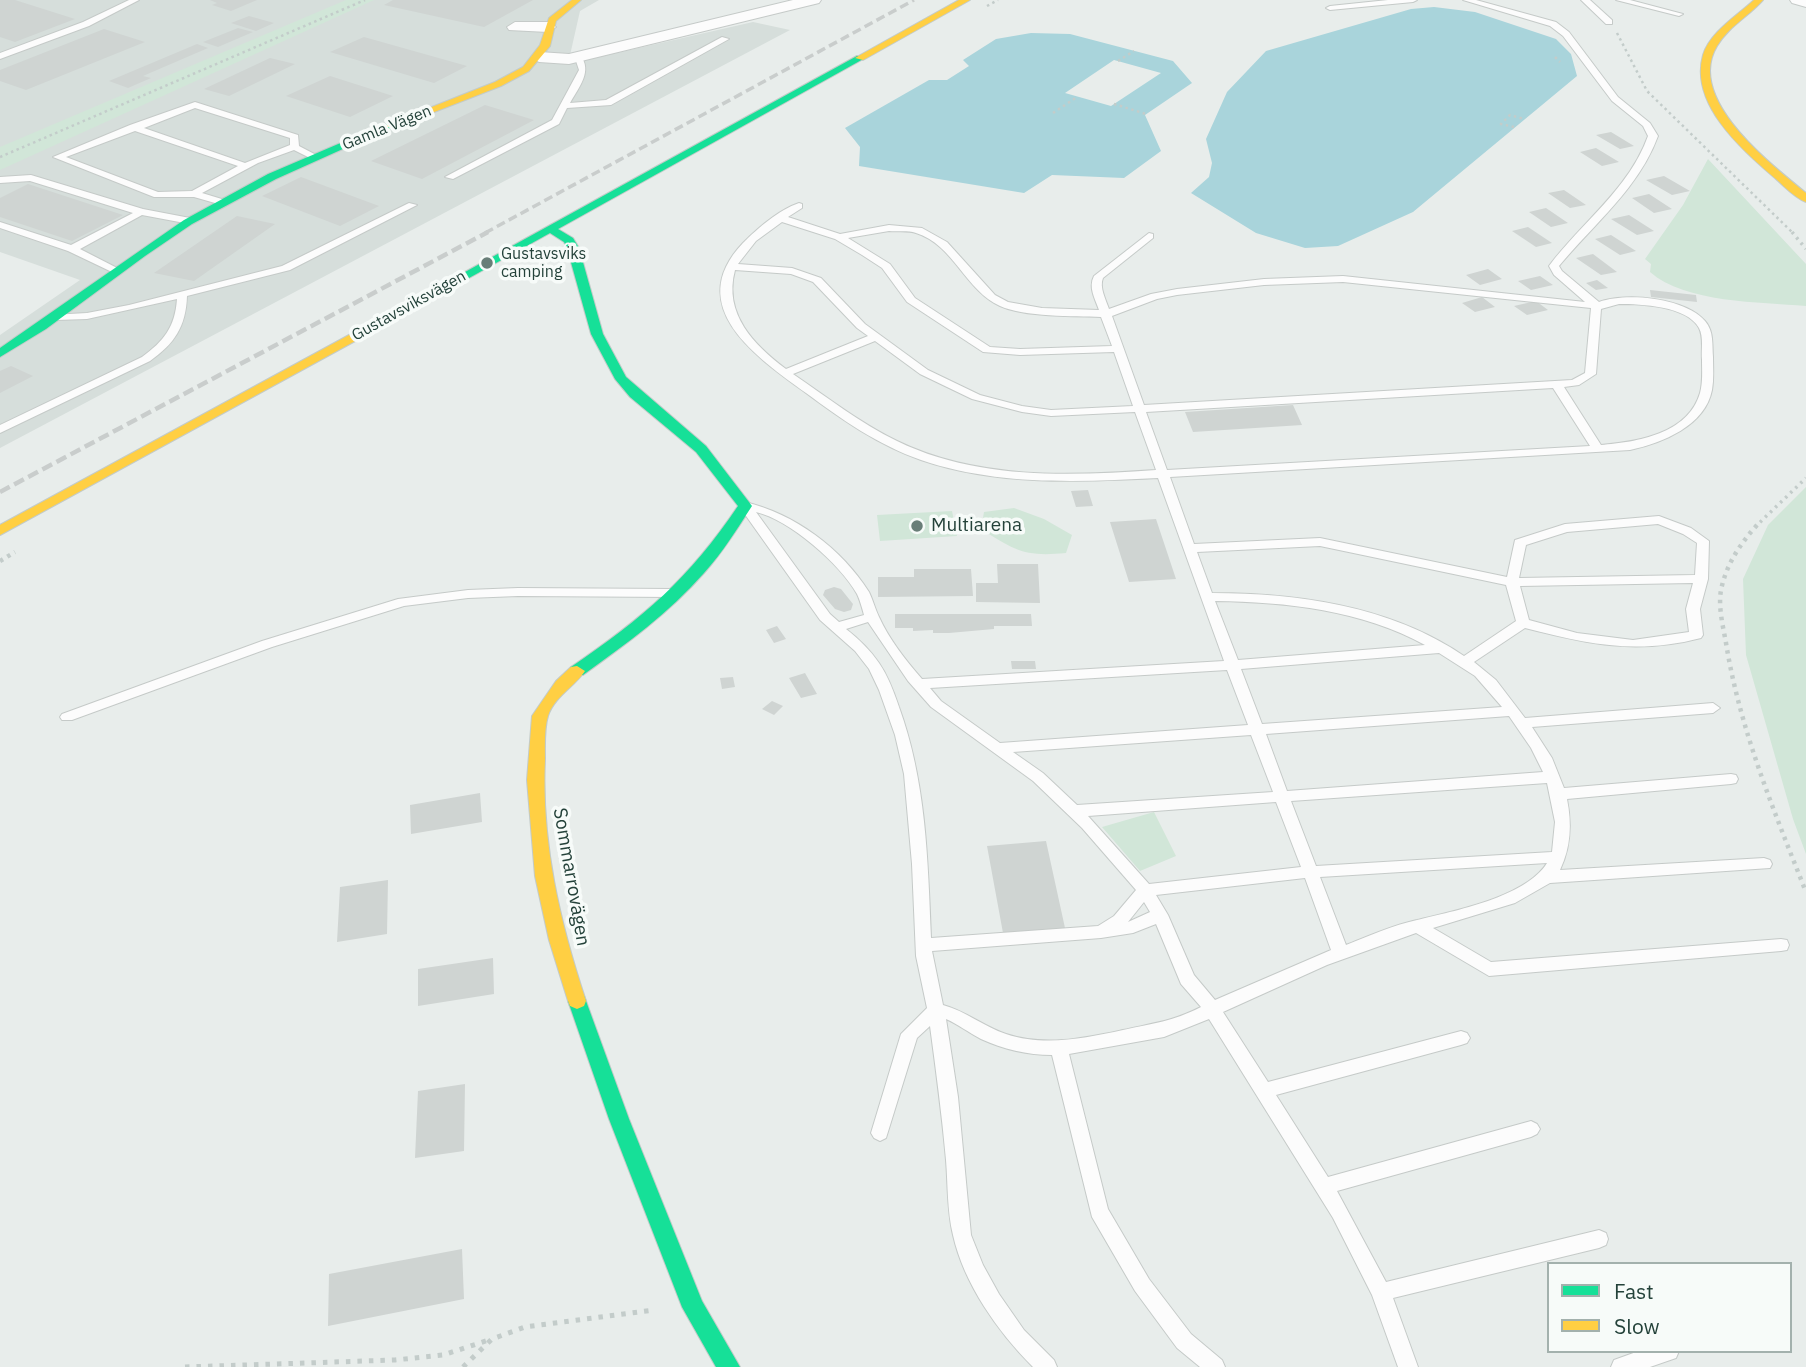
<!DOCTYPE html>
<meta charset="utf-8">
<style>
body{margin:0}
#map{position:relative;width:1806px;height:1367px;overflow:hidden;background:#e8edeb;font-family:"IBM Plex Sans",sans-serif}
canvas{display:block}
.legend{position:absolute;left:1547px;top:1262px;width:245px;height:91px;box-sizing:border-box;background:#f7fbf9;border:2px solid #a3b1ad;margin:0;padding:9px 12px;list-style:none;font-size:21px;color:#24423a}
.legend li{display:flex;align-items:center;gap:14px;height:35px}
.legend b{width:35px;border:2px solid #a3b1ad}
</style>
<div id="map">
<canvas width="1806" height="1367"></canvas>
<ul class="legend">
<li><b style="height:9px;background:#16e098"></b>Fast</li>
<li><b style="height:9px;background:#ffcf43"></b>Slow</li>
</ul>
</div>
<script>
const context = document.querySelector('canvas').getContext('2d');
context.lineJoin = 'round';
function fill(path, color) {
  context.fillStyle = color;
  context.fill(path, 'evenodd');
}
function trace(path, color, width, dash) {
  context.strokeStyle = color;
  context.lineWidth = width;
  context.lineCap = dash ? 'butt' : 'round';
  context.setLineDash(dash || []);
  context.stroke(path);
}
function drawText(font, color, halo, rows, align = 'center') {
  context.font = font + ' "IBM Plex Sans",sans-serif';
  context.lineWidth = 7;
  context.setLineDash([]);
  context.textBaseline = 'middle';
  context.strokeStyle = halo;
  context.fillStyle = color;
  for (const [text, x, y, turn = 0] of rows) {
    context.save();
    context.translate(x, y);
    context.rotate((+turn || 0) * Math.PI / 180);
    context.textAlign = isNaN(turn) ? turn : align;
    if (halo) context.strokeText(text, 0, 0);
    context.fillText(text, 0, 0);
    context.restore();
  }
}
const built = new Path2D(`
 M0,0h599l-19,11 -12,53 185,-42 37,8 -790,418v-113l80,-55 -80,-28z`);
const green = new Path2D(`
 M346,0h28l-374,170v-23z
 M1708,159l98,105v42c-46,-4 -121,-3 -156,-34l1,-8 -6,-5 38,-54z
 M1806,487v367l-13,-35 -47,-164 -3,-76 25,-54z
 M1014,508l30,11 28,16 -6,18c-41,4 -50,-2 -85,-24l3,-17z
 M952,511l5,25 -77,5 -3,-26z
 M1154,812l22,44 -36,15 -38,-44z`);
const water = new Path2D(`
 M1434,7l41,5 81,27 15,15 6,22 -164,136 -75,34 -33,2 -49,-15 -65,-40 18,-16 3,-14 -6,-24 21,-47 39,-41 145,-42z
 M1031,33l39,1 103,27 19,22 -47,32 16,36 -37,27 -72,-3 -28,18 -165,-27 1,-19 -15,-19 84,-48h18l22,-14 -6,-6 33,-21zM1114,60l47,13 -50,33 -46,-13z`);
const building = new Path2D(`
 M0,0h15l60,19 -60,23 -15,-5z
 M210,0h47l-26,11 -19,-6 5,-2z
 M393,0h140l-49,27 -100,-22z
 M249,16l25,7 -18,8 -25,-8z
 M238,28l15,4 -35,15 -15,-5z
 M104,29l41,13 -119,48 -26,-9v-11z
 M364,37l103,29 -33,17 -104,-31z
 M197,44l11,4 -65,28 8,2 -23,10 -19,-7z
 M270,58l25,6 -66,32 -25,-7z
 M330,76l63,20 -43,21 -64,-21z
 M485,105l49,15 -112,59 -51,-18z
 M1611,132l23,14 -14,3 -24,-14z
 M1596,148l23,14 -17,4 -22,-14z
 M1664,176l26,15 -18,4 -26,-15z
 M301,177l78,29 -39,20 -78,-30z
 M28,184l95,31 -51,26 -72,-24v-19z
 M1564,190l22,15 -16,3 -22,-15z
 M1649,194l23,15 -18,4 -22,-15z
 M1546,208l22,15 -17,4 -22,-15z
 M1629,215l25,16 -17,4 -26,-16z
 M237,216l38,8 -81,57 -40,-8z
 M1528,227l24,16 -16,4 -24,-16z
 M1611,235l25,16 -16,4 -25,-16z
 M1593,254l24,18 -16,3 -25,-17z
 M1488,269l14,10 -22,6 -14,-10z
 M1540,276l13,9 -22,5 -13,-9z
 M1597,280l11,8 -12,2 -10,-7z
 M1650,290l46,5 1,7 -46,-5z
 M1482,297l13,10 -20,5 -13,-9z
 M1536,301l12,9 -21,5 -13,-9z
 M11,366l22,10 -33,17v-22z
 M1293,405l9,20 -109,7 -8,-20z
 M1088,490l5,16 -17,1 -5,-16z
 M1156,519l20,60 -47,3 -19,-60z
 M997,564h41l2,39 -64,-1v-19h22z
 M914,569h57l2,27 -95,1v-20h36z
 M834,587l7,2 12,15 -2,6 -7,2 -9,-3 -12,-14 2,-5z
 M895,614h136l1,12h-38v3l-45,4h-16v-3l-20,1v-3h-18z
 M777,626l9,13 -12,4 -8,-13z
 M1011,661h24l1,8h-24z
 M805,673l12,21 -16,4 -12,-20z
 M733,677l2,10 -13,2 -2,-11z
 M772,701l11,5 -9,9 -12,-6z
 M480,793l2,29 -71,12 -1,-29z
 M1046,841l19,87 -62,5 -16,-87z
 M388,880l-1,54 -50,8 3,-55z
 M493,958l1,36 -76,12v-37z
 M465,1084l-1,67 -49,7 3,-67z
 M462,1249l2,50 -136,27 1,-52z`);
const pathFar3 = new Path2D(`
 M987,6l11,-6
 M1617,33l30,58 146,142
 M1555,57l5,5
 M1118,61l16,-10
 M1114,104l32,10
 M1053,113l24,-16
 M1514,127l-13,-3 9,-9 14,4
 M0,157l365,-157`);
const pathFar2 = new Path2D(`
 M1792,232l14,17
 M1755,527l51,-49`);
const pathFar1 = new Path2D(`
 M1757,525c-17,19 -31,40 -36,65 -3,17 2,36 5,53 14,87 48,168 80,249
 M0,561l15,-9`);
const path = new Path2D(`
 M185,1367l210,-7 48,-5 49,-16
 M463,1367l29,-28 33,-12 129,-17`);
const lane = new Path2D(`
 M129,0h10l-50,26 -89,33v-6l83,-31z
 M1388,0h29l-4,2 -83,8 -4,-2 4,-2z
 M1463,0h13l80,22 13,10 49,65 32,26 8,13c-19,52 -64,88 -99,130l3,5 37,31c28,-10 86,-4 106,19 9,10 7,24 8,36 0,11 1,22 -1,33 -7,36 -50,53 -82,60l-460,27 24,67 126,-6 187,39 8,-37 50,-16 94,-8 32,12 18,13 -1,38 -8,30 3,26 -2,3c-65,17 -113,6 -176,-10l-51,34 22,18 29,38 188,-15 7,5 -7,5 -181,14 20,31 12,30 167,-14 5,1 2,4 -2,4 -5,1 -164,15c5,25 4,48 -7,71l204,-12 6,2 2,4 -2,4 -220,15 -35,20 -82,25 58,34 290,-23 6,1 2,5 -2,5 -6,1 -292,25 -73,-43 -89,32 -104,47 45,70 193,-51 6,2 3,5 -3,5 -6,2 -185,50 52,82 203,-56 6,3 3,5 -3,5 -6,3 -194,54 49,91 213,-52 7,3 2,6 -2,6 -7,3 -206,50 25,69h-20l-26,-72 -39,-77 -124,-199 -45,18 -95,17 39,155 41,70 42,55 31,26 3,7h-25l-23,-19 -42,-57 -43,-74 -40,-162c-25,0 -49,-6 -71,-16 -12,-6 -23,-15 -35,-20l12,78 13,138 12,30 16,29 25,36 30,30 3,7h-24c-35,-35 -69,-83 -80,-132 -6,-24 -5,-51 -7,-75 -4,-45 -10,-89 -16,-134l-13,12 -31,100 -6,3 -6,-3 -3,-5 30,-99 26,-26 -11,-52 -4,-92 -8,-90 -9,-39 -16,-45 -10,-21 -14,-18 -35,-31 -81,-114 6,-4c50,12 96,46 124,90 4,8 6,17 10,25 10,22 27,44 43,62l302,-18 -66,-183c-79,4 -161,8 -237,-18 -43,-15 -80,-41 -115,-67 -48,-35 -124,-86 -63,-150 15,-15 36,-33 56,-40l3,1v4l-14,9 52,17 49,-9 33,3 25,14 48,53 13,7 34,6 57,2c-4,-11 -11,-23 -5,-34l55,-43 4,1v4l-50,40c-4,9 3,22 6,31l42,-15 26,-5 87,-10 79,-3 242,26 -31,-27 -5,-9c33,-44 80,-77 99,-130l-5,-10 -31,-25 -49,-65 -13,-10zM782,222l53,17 27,16 20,13 25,34 76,50 37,3 94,-3 19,54 -82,4 -29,-4 -42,-11 -52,-25 -63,-46 -44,-46 -29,-10 -54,-4 18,-23zM889,231c8,1 19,-1 27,2 37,11 50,58 84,73 24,11 74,10 101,11l11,29 -92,3 -30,-2 -75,-49 -25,-34 -42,-26zM735,270l56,4 22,8 44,46 11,8 -82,33c-32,-24 -63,-55 -51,-99zM1343,282l248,26 -6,65 -13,7 -428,25 -32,-89 45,-17 20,-4 87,-10zM1619,304c22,0 68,2 80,24 5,9 2,22 3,32 0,11 1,22 -2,33 -12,41 -63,49 -99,52l-37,-58 15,-2 17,-11 5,-65zM875,341l45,33 52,25 50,13 29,4 84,-4 21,58c-87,6 -179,10 -259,-29 -37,-18 -70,-44 -104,-67zM1553,388l37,58 -423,24 -21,-58zM756,512c34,8 84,52 101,82 3,6 5,14 7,21l-25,7 -9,-8zM1658,524l25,10 14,9 -2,32 -176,3 7,-33 41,-13zM1320,546l186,39 10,36 -52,35c-73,-50 -166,-63 -252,-63l-15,-41zM1693,583l-7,26 3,23 -56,8 -56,-7 -48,-13 -9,-34zM1215,601c72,1 146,9 210,44l-187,15zM868,622l40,59 23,26 102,74 49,47 54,62 -22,26 -16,10 -167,12c-3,-78 -5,-157 -32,-231 -5,-15 -11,-31 -20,-44 -9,-13 -20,-24 -33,-34zM1439,653l36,23 27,31 -240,17 -21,-55zM1227,670l21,55 -248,18 -59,-42 -11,-13zM1509,716l22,32 12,24 -256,19 -21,-57zM1251,735l22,57 -196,13 -34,-32 -30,-21zM1547,783l8,39 -3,30 -236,14 -25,-65zM1276,802l25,65 -152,17 -61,-68zM1547,863c-21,34 -93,48 -130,57 -24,5 -48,16 -71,25l-26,-68zM1305,878l26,72 -116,50 -21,-25 -26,-60 -12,-20zM1144,902l6,10 -22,10zM1156,924l25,60 20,23c-30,15 -46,16 -78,23 -38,8 -78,17 -117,4 -22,-7 -40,-23 -63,-29l-11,-54 169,-13 32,-5z
 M1581,0h9l22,20v4h-6z
 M1616,0h14l53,14 -4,2z
 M722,37l7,2 -118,66 -44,3 -8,16 -106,55 -8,-2 107,-57 27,-50 -5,-15h6c13,16 -1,32 -10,48l36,-3z
 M195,102l103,33 1,11 21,11 -8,2 -18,-9 -36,13 -56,30 23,7 2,2 -5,3 -28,-8h-40l-101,-40 77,-32zM195,108l95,30v7l-45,18 -101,-35zM135,131l103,35 -46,25 -34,1 -92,-35z
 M31,175l112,34 47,9 5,3 -5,3 -48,-9 -62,34 41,21 -5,3 -4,-1 -44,-21 -68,-23v-6l71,23 62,-32 -103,-32 -30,2v-6z
 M409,203l8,2 -127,65 -103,26c-1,31 -13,48 -37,65l-150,72v-8l142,-68c22,-16 33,-30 35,-58l-90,20 -31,1 -4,-1v-4l35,-2 42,-8 153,-39z
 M518,588l156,1 7,4 -7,4 -156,-1 -50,2 -64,8 -132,41 -200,73h-10l-2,-3 2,-3 200,-73 136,-42 70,-9z
 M1639,1351h40l-3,7 -26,9h-39l3,-7z`);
const street = new Path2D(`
 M793,0h28l-2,3 -250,61 -30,-2 -8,-5 8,-5 30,2z
 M1790,0h16v7l-14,-4z
 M515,22h33l8,5 -8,5 -39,-2 -2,-3z`);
const fast = new Path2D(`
 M857,56l8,2 -307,171 15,9 6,10 24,86 23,43 80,69 46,60c-15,23 -29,46 -48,67 -35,40 -78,71 -121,102h-12l-2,-4 2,-4c72,-49 118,-88 167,-161l-42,-54 -66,-55 -15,-18 -24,-45 -24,-86 -3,-6 -14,-9 -162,90h-8l-2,-3z
 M385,124l9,2 -118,53 -84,45 -47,32 -99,73 -46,28v-9l184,-128 84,-46z
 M577,993l7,3 2,5 43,118 73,182 38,66h-24l-34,-60 -73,-188 -41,-118 2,-5z`);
const slow = new Path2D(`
 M572,0h9l-25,21 -6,25 -21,25 -28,15 -108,42 -9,-2 111,-44 28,-15 17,-22 9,-27z
 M959,0h11l-107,60 -8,-2z
 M1754,0h9c-14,16 -35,27 -46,46 -32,53 54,118 89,147v9c-11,-4 -21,-15 -30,-23 -32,-28 -87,-74 -73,-124 7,-23 34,-39 51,-55z
 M384,316l6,4 -2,3 -388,212v-10z
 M577,666l8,5c-11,16 -31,26 -37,45 -4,13 -3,30 -3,43 -4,83 15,164 41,242l-2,5 -7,3 -7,-3 -2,-5 -19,-61 -14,-64 -8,-96 5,-64 24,-35 15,-14z`);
const railFar1 = new Path2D(`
 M485,233l429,-233`);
const rail = new Path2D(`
 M0,492l488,-260`);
const markers = [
 [487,263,7,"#697e78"],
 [917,526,7,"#697e78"]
];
const farStreetnames = [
 ["Gamla Vägen",387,128,-22],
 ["Gustavsviksvägen",409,306,-29]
];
const farPoinames = [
 ["Gustavsviks",501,254],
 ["camping",501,272]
];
const poiNames = [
 ["Multiarena",931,526]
];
const streetNames = [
 ["Sommarrovägen",571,877,80]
];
fill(built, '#d6dedb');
fill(green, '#d1e6d8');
fill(water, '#a9d4db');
fill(building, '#cfd4d2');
trace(lane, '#c5cac8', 2);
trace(street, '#c5cac8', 2);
trace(fast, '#c3cbc8', 2);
trace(slow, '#c3cbc8', 2);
trace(pathFar3, '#c3ccca', 2.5, [2.5, 3.5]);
trace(pathFar2, '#c3ccca', 3.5, [2.5, 4.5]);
trace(pathFar1, '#c3ccca', 4.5, [3.5, 5]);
trace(path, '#c3ccca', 5, [4.5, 7]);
fill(lane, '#fcfcfc');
fill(street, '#fcfcfc');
fill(fast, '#16e098');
fill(slow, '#ffcf43');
trace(railFar1, '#c9cdcc', 3.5, [9, 4.5]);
trace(rail, '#c9cdcc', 4.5, [11, 5]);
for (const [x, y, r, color] of markers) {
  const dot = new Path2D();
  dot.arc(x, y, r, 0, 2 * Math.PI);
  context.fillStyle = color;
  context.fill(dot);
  trace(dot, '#f7fbf9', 2.5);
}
drawText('16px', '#24423a', '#f7fbf9', farStreetnames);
drawText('16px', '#24423a', '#f7fbf9', farPoinames, 'left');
drawText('19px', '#24423a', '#f7fbf9', poiNames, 'left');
drawText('19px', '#24423a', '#f7fbf9', streetNames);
</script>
